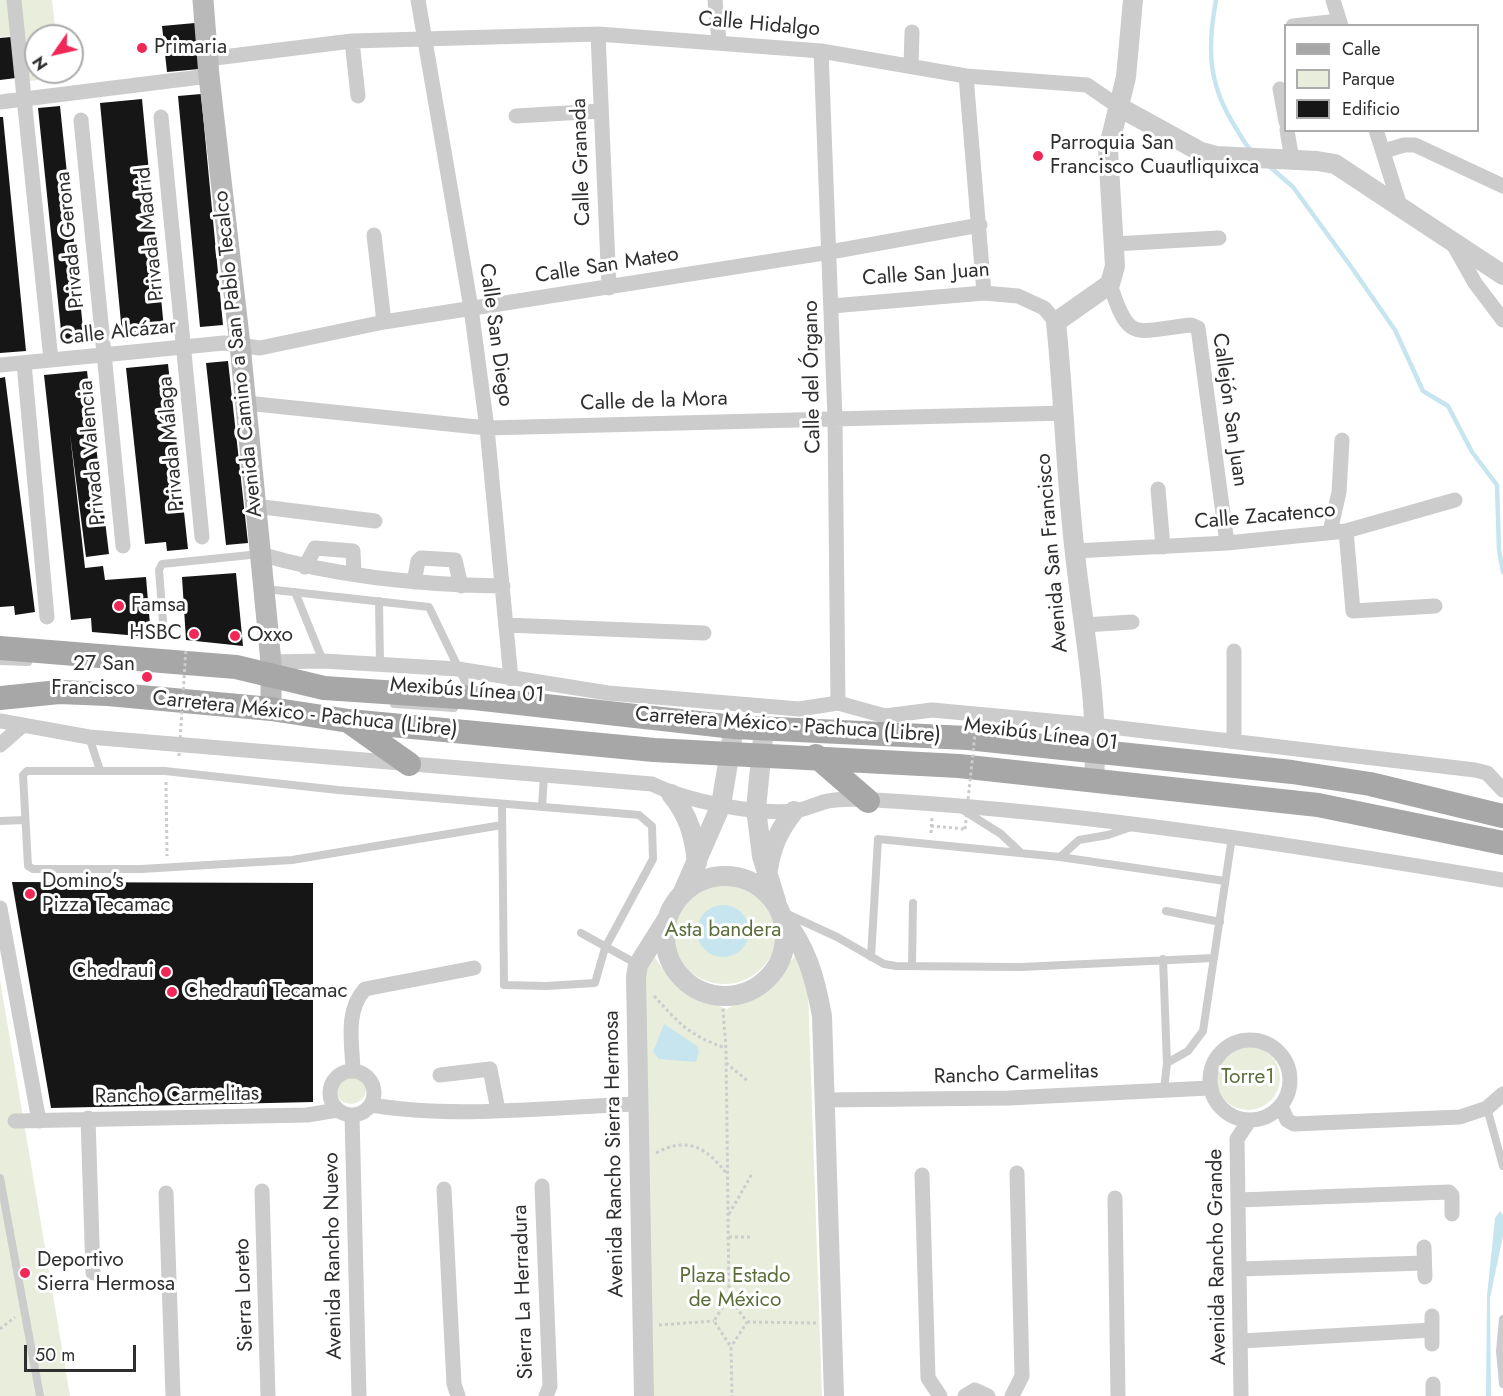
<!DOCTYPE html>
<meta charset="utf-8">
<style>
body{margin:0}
#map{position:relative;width:1503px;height:1396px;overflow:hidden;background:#fff;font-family:Jost,sans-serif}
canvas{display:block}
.legend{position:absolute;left:1284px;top:24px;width:195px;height:108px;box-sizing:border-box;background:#fff;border:2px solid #acacac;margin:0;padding:8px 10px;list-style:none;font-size:18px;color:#2f2f2f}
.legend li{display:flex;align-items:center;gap:12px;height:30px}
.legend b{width:30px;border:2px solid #acacac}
.north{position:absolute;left:24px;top:24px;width:60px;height:60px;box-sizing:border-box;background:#fff;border:2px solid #acacac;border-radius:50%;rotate:236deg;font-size:16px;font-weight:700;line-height:24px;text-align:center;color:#2f2f2f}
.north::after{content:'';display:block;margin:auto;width:21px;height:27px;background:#ef2858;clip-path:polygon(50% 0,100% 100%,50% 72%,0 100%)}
.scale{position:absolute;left:24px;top:1345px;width:112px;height:27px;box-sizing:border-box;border:3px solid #2f2f2f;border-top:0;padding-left:8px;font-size:18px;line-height:21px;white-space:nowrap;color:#2f2f2f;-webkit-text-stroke:4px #fff;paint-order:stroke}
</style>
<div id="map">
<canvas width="1503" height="1396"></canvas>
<ul class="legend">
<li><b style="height:8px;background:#a7a7a7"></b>Calle</li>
<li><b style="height:16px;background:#e8eddc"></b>Parque</li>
<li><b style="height:16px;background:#161616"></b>Edificio</li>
</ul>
<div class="north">N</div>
<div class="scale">50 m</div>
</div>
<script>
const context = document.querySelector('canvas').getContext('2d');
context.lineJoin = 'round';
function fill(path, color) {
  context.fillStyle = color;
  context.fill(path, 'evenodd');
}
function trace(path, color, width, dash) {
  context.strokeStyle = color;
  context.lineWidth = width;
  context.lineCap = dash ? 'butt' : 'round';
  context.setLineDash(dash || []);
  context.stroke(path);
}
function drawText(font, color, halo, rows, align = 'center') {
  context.font = font + ' Jost,sans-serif';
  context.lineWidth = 6;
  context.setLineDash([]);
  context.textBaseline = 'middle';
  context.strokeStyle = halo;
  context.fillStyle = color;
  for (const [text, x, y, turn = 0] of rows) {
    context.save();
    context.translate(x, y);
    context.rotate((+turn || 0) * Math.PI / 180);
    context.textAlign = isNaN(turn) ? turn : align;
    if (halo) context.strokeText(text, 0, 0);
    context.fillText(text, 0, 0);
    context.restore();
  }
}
const green = new Path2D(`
 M0,0h10l3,36 -13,1z
 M20,0h32l4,36h-20v36h24l1,5 -32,4z
 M671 931a53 53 0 1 1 106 0a53 53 0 1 1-106 0Z
 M652,953c24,38 34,40 75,56l47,-25 22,-30 12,37 14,405h-169l-12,-390 5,-37z
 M0,980l70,416h-70z
 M1216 1078a32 32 0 1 1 64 0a32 32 0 1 1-64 0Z
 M336 1089a15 15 0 1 1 30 0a15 15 0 1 1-30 0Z`);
const water = new Path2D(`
 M697 931a26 26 0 1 1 52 0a26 26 0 1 1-52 0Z
 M664,1024l33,22 2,5 -3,11 -37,-3 -6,-7z
 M1500,1211l3,4v21l-13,62 1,98h-5l1,-100 8,-78z`);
const stream = new Path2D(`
 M1216,0c-9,49 -8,85 20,128 5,8 9,17 16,23
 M1269,166l24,21 59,81 43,62 28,61 25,15 24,46 25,33 2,65 4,22`);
const building = new Path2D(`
 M195,23l4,46 -32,3 -5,-46z
 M11,37l5,41 -16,2v-42z
 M201,94l22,231 -23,2 -22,-231z
 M142,99l22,230 -42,4 -22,-230z
 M60,106l24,232 -22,2 -24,-232z
 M0,117h3l23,234 -26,2z
 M228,361l20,182 -22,2 -20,-182z
 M168,364l20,185 -21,2 -1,-9 -21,2 -19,-176z
 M87,371l22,183 -23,3 -16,-123 15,134 18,-2 2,14 41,-3 5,60 -59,-5 -1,-14 -20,2 -27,-245z
 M5,377l30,235 -20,3 -1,-9 -14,1v-229z
 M236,573l7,73 -57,-6 -4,-63z
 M12,882l301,1v219l-262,6z`);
const path = new Path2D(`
 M166,782l1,74
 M931,826l34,3
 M931,833l1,-15
 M654,996c25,27 35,40 72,52
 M722,997l4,51 3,249 -15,24 17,26 1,49
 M726,1063l23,19
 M656,1153c31,-17 50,-6 71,21
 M729,1214l23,-40
 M729,1237h22
 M729,1297l18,25 -16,25
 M747,1322l69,1
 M659,1325l55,-4
 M0,1329l15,-12`);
const service = new Path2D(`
 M266,589l163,18 42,87
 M295,592l28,69
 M379,601l1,64
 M163,622l-4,-52 3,-6 98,-10
 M0,661l28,1
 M394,704l60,4
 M89,737l11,33
 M502,804l2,181 42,1 49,-3 10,-35 48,-89 -1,-33 -13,-11 -23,-2 -278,-23 -173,-19h-138l-4,4 5,91 5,3h108l151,-9 210,-35
 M542,807l2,-32
 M963,810l38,24 19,18
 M0,821l24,-1
 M1060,857l19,-17 29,-5 23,-8
 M1166,911l54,11
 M785,913l52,24 47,27 12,2 125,1 193,-9
 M581,933l56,31
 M871,957l7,-118 182,18 165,24
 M1163,959l4,104
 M912,966l1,-63
 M1164,1090l3,-27 21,-12 15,-20 29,-194
 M1487,1108l16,58
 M0,1178l40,218
 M1503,1319l-3,32 3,33`);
const minor = new Path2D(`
 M14,0l37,360
 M418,0l53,308 16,120 24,251
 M715,0l4,41
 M1333,0l8,26
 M1293,26l46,-5
 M598,34l11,254
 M352,41l6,55
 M821,51l14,367 3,285
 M207,59l145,-18 246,-7 223,17 145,25 121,9 32,22
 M911,66l1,-34
 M966,76l18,217
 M1280,89l6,33
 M0,102l209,-26
 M516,116l85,-5
 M161,117l41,420
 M81,120l42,426
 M1287,130l5,30
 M1376,130l24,76
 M1384,151l20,-6h11l88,41
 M374,235l10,87
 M1452,242l23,41 28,37
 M1114,244l105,-6
 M1110,284c19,60 24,47 81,41l7,3 29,215
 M832,306l152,-13 34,3 26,12 12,14
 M24,363l23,254
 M0,365l224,-22 36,5 124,-26 446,-70 150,-27
 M246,403l241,25 578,-15
 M1158,489l5,58
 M255,506l120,15
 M1346,531l7,80 82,-5
 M1330,532l9,-40 3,-52
 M1074,551l153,-8 119,-12 109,-31
 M260,554c78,23 162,31 243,32
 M305,567l10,-19 38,3 1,22
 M414,582l4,-21 3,-3 34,2 6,26
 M506,625l198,8
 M1084,625l48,-3
 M271,662l52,-1 135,8 150,24 191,16 39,-6 47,13 47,-6 162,15 381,45 12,3 16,17
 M0,721l89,16 563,47c35,17 103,31 142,27 12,-1 23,-8 34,-10 19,-4 44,-1 64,0 206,13 407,45 611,79
 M1234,741v-90
 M0,745l23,-20
 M0,908l39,213
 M1210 1080a40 40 0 1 1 80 0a40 40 0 1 1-80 0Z
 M353,1070c-1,-28 -8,-59 12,-81l109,-21
 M330 1093a22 22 0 1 1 44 0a22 22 0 1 1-44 0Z
 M440,1075l50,-6 8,41
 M824,1100l185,-2 200,-10
 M371,1105c85,14 180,2 265,-1
 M1281,1106l6,14 7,4 166,-7 27,-9 16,-14
 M352,1115l7,281
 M88,1118l5,155
 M15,1121l292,-6 31,-5
 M922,1175l6,203 12,18
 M542,1186l8,200 -4,10
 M444,1189l10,195 4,12
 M262,1191l6,205
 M166,1193l7,203
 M1115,1198l3,198
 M1239,1200l210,-8 3,3v19
 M1424,1247l1,30
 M1240,1269l184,-6
 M1432,1316v28
 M1242,1341l190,-11
 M965,1396l10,-6 13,6
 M1012,1396l10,-20 -5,-203
 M1241,1396l-4,-257 12,-18
 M1433,1396v-12`);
const tertiary = new Path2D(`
 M1119,107l82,45 15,4 101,5 18,3 168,111
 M764,728l-8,81 6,47 14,45
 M1094,780c5,-75 -11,-152 -19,-226 -9,-77 -11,-155 -19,-232l54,-38 5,-18 -7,-116 18,-73 7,-77
 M671,794c18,22 23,41 26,69
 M768,869c4,-24 11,-39 26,-58
 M665 936a60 60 0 1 1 120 0a60 60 0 1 1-120 0Z
 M683,892l38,-87 13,-78
 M783,918c24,30 32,60 39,98l12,380
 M644,1396l-8,-419 2,-12 29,-46`);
const secondary = new Path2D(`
 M203,0l6,76 31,269 31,317v47`);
const primary = new Path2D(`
 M0,648l236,19 88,21 150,10 260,29 233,11 325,34 78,12 133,32
 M0,698l59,-6 49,2 163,15 78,12 305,29 305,16 359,39 185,38
 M351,723l58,41
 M816,756l52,45`);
const pathBridge = new Path2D(`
 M179,756l7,-107
 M965,829l11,-105`);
const markers = [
 [142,48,6,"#ef2858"],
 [1038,156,6,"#ef2858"],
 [119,606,6,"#ef2858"],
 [194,634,6,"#ef2858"],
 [235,636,6,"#ef2858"],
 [147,677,6,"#ef2858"],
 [30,894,6,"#ef2858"],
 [166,972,6,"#ef2858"],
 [172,992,6,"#ef2858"],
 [25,1273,6,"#ef2858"]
];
const streetNames = [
 ["Calle Hidalgo",759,25,5],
 ["Calle Granada",582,162,-92],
 ["Privada Madrid",151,234,-96],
 ["Privada Gerona",71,240,-96],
 ["Calle San Mateo",607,266,-9],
 ["Calle San Juan",926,275,-4],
 ["Calle Alcázar",118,333,-6],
 ["Calle San Diego",495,335,82],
 ["Avenida Camino a San Pablo Tecalco",239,354,-96],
 ["Calle del Órgano",813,377,-91],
 ["Calle de la Mora",654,402,-2],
 ["Callejón San Juan",1229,410,82],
 ["Privada Málaga",172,444,-95],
 ["Privada Valencia",93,453,-95],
 ["Calle Zacatenco",1265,517,-5],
 ["Avenida San Francisco",1053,553,-95],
 ["Mexibús Línea 01",467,691,4],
 ["Carretera México - Pachuca (Libre)",305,715,6],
 ["Carretera México - Pachuca (Libre)",788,726,4],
 ["Mexibús Línea 01",1041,735,7],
 ["Rancho Carmelitas",1016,1075,-2],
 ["Rancho Carmelitas",177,1096,-1],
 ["Avenida Rancho Sierra Hermosa",615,1154,-91],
 ["Avenida Rancho Nuevo",334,1256,-91],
 ["Avenida Rancho Grande",1218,1257,-91],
 ["Sierra La Herradura",524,1292,-92],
 ["Sierra Loreto",245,1295,-92]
];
const poiNames = [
 ["Primaria",154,48],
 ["Parroquia San",1050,144],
 ["Francisco Cuautliquixca",1050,168],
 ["Famsa",131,606],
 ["HSBC",182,634,"right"],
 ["Oxxo",247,636],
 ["27 San",135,665,"right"],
 ["Francisco",135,689,"right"],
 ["Domino's",42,882],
 ["Pizza Tecamac",42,906],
 ["Chedraui",154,972,"right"],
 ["Chedraui Tecamac",184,992],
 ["Deportivo",37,1261],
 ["Sierra Hermosa",37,1285]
];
const parkNames = [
 ["Asta bandera",723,931],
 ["Torre1",1248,1078],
 ["Plaza Estado",735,1277],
 ["de México",735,1301]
];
fill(green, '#e8eddc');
fill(water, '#c7e5ee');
trace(stream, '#c7e5ee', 4.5);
fill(building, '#161616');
trace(path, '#ccc', 3, [3, 3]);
trace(service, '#ccc', 8);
trace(minor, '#ccc', 15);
trace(tertiary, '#ccc', 20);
trace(secondary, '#b9b9b9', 21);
trace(primary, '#a7a7a7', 24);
trace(pathBridge, '#ccc', 3, [3, 3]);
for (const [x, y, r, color] of markers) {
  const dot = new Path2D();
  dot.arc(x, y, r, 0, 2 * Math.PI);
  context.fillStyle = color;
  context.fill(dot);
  trace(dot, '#fff', 2);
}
drawText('21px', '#2f2f2f', '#fff', streetNames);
drawText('21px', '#2f2f2f', '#fff', poiNames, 'left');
drawText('21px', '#5b6e3a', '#fff', parkNames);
</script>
